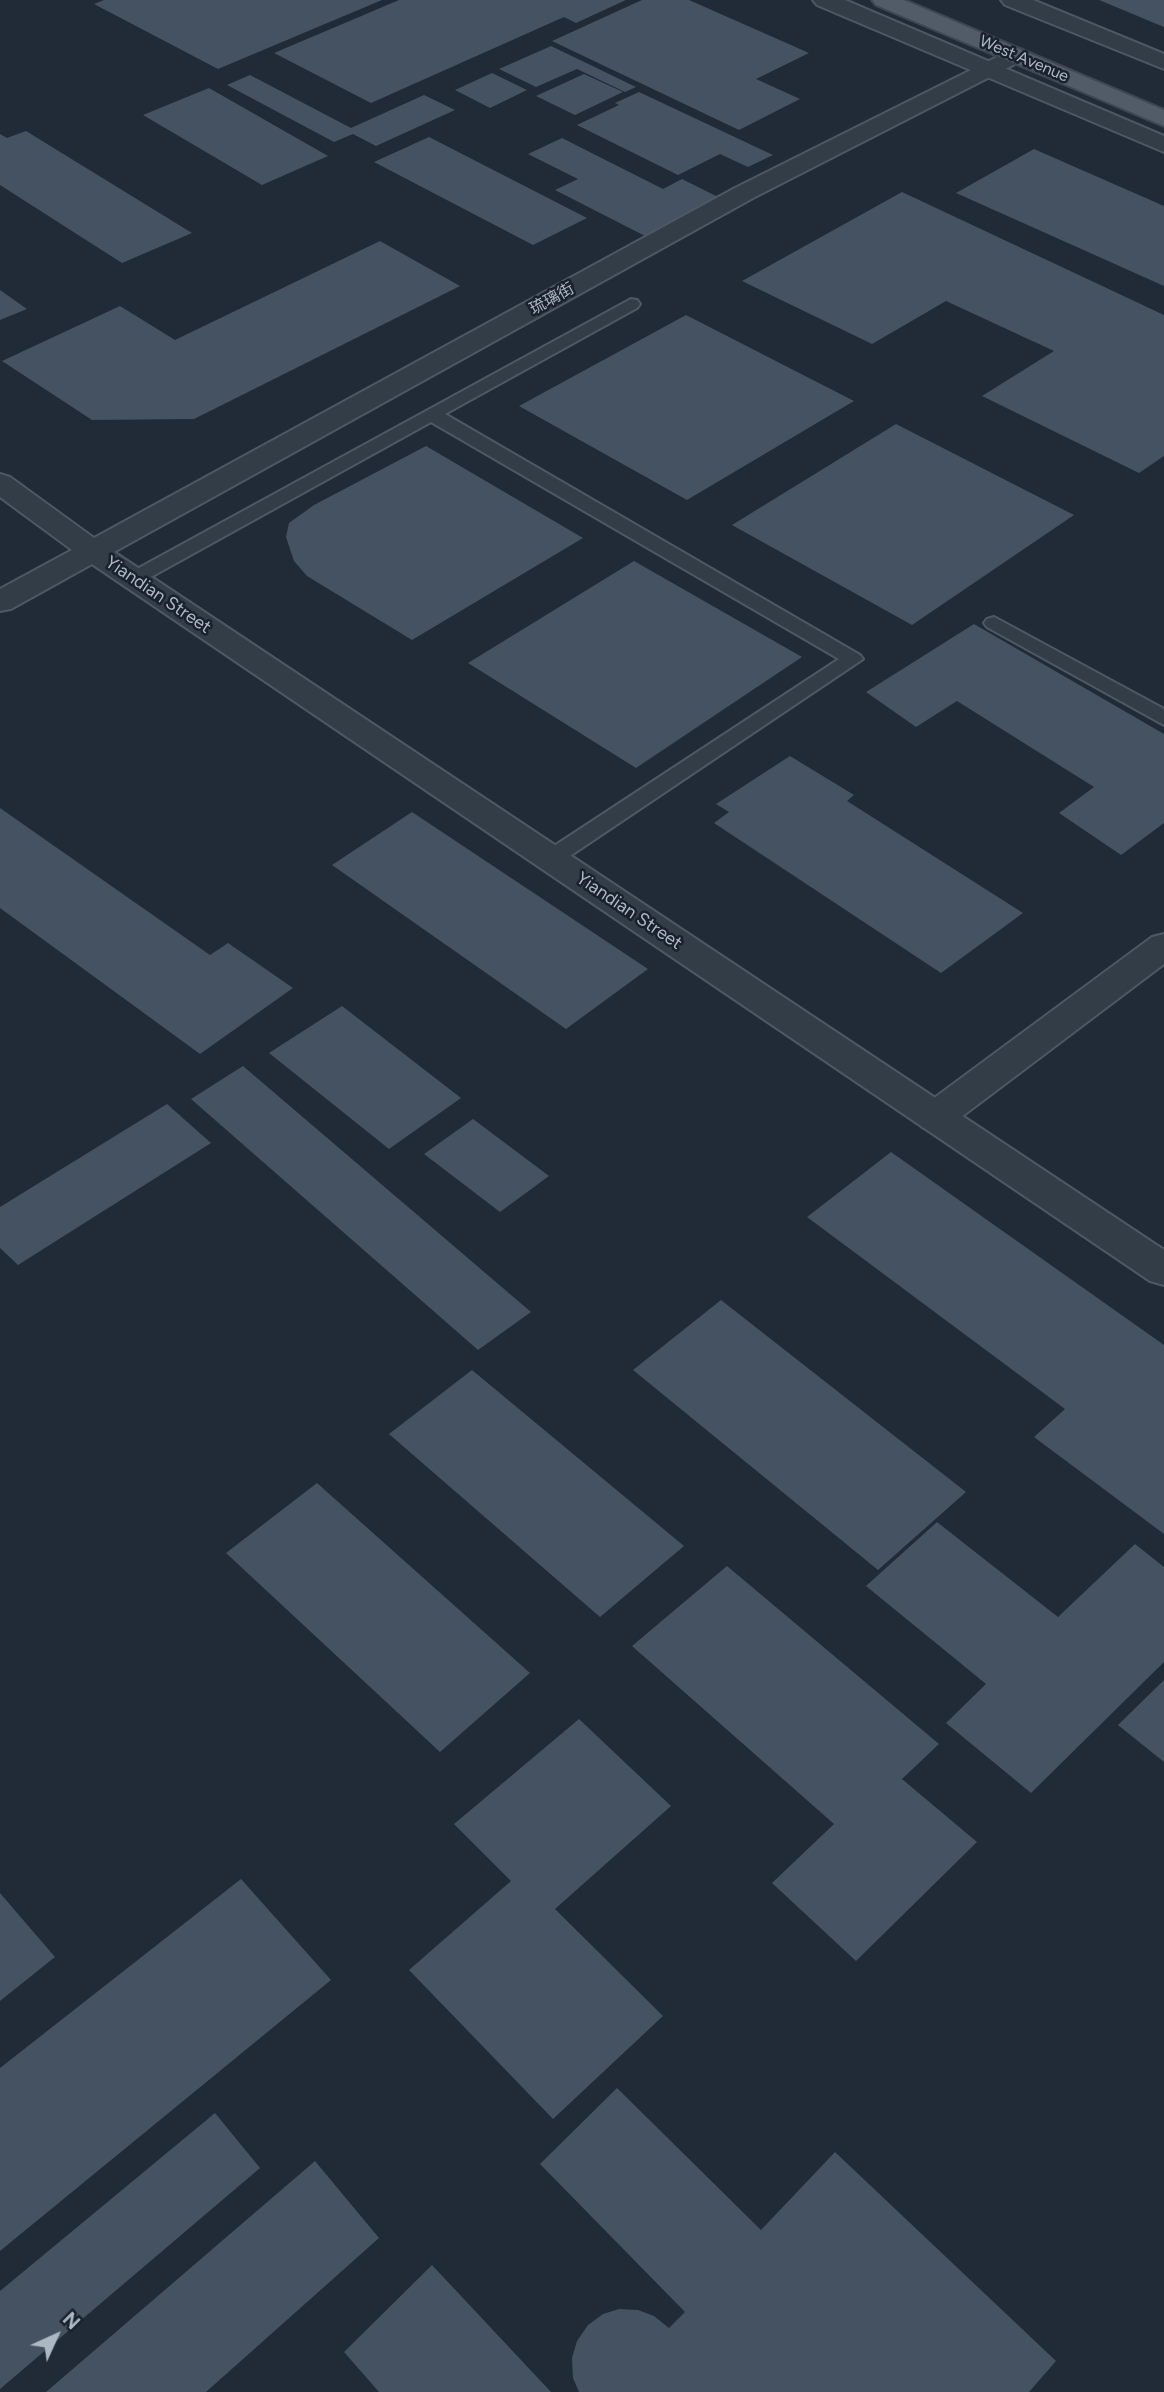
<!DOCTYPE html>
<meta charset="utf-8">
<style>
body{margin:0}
#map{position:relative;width:1164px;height:2392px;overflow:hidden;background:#202b37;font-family:Figtree,sans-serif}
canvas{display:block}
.north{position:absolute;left:21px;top:2301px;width:70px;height:70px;-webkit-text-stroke:5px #19222c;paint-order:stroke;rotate:45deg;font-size:19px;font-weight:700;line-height:28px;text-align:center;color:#adb8c5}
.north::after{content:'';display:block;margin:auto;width:24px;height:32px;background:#adb8c5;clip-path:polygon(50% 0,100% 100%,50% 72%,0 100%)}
</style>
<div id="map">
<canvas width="1164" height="2392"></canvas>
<div class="north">N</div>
</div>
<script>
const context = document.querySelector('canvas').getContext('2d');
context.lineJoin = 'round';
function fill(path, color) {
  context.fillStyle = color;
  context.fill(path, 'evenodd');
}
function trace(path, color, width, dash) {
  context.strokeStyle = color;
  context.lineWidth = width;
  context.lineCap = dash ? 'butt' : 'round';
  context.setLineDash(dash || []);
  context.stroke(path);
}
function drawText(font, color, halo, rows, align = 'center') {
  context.font = font + ' Figtree,"Noto Sans SC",sans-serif';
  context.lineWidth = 5;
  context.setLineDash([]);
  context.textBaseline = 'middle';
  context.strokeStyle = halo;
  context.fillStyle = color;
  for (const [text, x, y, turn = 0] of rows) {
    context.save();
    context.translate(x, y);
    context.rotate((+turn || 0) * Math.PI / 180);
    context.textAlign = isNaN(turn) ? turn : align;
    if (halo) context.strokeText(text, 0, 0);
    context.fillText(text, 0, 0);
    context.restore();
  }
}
const building = new Path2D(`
 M104,0h278l-164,69 -124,-65z
 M399,0h227l-50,23 -12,-6 -193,86 -97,-50z
 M642,0h47l120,53 -53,26 44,20 -61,31 -187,-89z
 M1099,0h65v27z
 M551,46l85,41 -11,5 -48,-23 -41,18 -37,-18z
 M492,73l35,17 -37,18 -35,-18z
 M584,74l39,18 -48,23 -39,-19z
 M250,75l101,53 73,-33 31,15 -79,36 -23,-12 -19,8 -107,-57z
 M209,88l119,68 -66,29 -119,-70z
 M639,92l134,63 -25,12 -28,-13 -42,21 -101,-50 42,-20 -4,-2z
 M26,131l166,102 -70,30 -122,-78v-51l7,4z
 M429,137l158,81 -54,27 -159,-83z
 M562,138l101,51 19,-10 40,20 -75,38 -92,-47 23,-11 -50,-25z
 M1034,149l130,57v80l-208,-93z
 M902,192l262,123v141l-25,17 -157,-77 72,-45 -108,-50 -74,43 -130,-63z
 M380,241l80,45 -266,133 -102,1 -90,-59 118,-55 55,34z
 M0,290l27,19 -27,11z
 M686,315l168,86 -167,99 -168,-94z
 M896,424l178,91 -162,110 -180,-100z
 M426,446l157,92 -171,102 -105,-64 -13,-15 -8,-24 3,-14 25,-18z
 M634,561l168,96 -166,111 -168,-105z
 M974,624l190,110v89l-43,32 -62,-42 35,-26 -137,-86 -41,26 -50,-35z
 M790,756l64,39 -7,6 176,112 -82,60 -227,-150 15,-11 -13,-8z
 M0,808l210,147 18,-12 65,45 -93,66 -200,-146z
 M412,812l236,157 -82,60 -234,-164z
 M342,1006l119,92 -72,51 -120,-96z
 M243,1066l288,246 -53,38 -287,-251z
 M167,1104l44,39 -193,122 -18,-17v-41z
 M473,1119l76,57 -49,36 -76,-58z
 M891,1152l273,193v189l-130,-97 31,-28 -258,-192z
 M721,1300l245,192 -88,78 -245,-200z
 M472,1370l212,176 -84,71 -211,-183z
 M317,1483l213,190 -90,79 -214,-199z
 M937,1522l121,95 77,-73 29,23v95l-133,131 -85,-70 40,-39 -120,-98z
 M727,1566l212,178 -37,35 75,63 -121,119 -84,-78 62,-59 -202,-178z
 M1164,1680v82l-46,-37z
 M579,1719l92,87 -116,103 108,107 -110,103 -144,-149 102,-89 -57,-57z
 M241,1879l90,101 -331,271v-183z
 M0,1893l55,64 -55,44z
 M617,2088l144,142 74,-78 221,209 -27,31h-450l-6,-14 -1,-20 5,-17 11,-16 15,-11 16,-5 19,1 16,6 15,12 16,-16 -145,-148z
 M215,2113l45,55 -260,221v-98z
 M315,2161l64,77 -173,154h-160z
 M432,2265l119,127h-172l-35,-40z`);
const service = new Path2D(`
 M631,299l6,1 3,4 -3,4 -192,106 415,241 3,4 -305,205 -8,2 -8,-2 -3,-5 3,-5 297,-195 -408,-237 -291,161 -7,2 -10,-6 3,-4z
 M994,617l170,92v16l-177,-98 -3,-4 3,-4z`);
const minor = new Path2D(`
 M813,0h32l319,136v16l-347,-147z
 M1001,0h32l131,54v15l-159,-64z
 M1164,934v30l-216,163 -13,4 -13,-4 -6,-10 6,-10 230,-170z`);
const tertiary = new Path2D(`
 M1015,48l8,2 4,5 -4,5 -270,138 -639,354 1050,698v35l-14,-4 -1058,-717 -81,45 -11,2v-22l72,-39 -72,-53v-23l10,3 84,61 641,-350z`);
const primary = new Path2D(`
 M872,0h32l260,110v16l-288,-121z`);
const farStreetnames = [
 ["West Avenue",1024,59,23],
 ["琉璃街",552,299,-29]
];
const streetNames = [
 ["Yiandian Street",158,595,34],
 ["Yiandian Street",629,911,34]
];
fill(building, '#455261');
trace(service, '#4e5863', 4);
trace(minor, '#4e5863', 4);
trace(tertiary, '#4e5863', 4);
trace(primary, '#3d4651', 4);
fill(service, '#333d48');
fill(minor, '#333d48');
fill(tertiary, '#333d48');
fill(primary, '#515c68');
drawText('16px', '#adb8c5', '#19222c', farStreetnames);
drawText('18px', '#adb8c5', '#19222c', streetNames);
</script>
